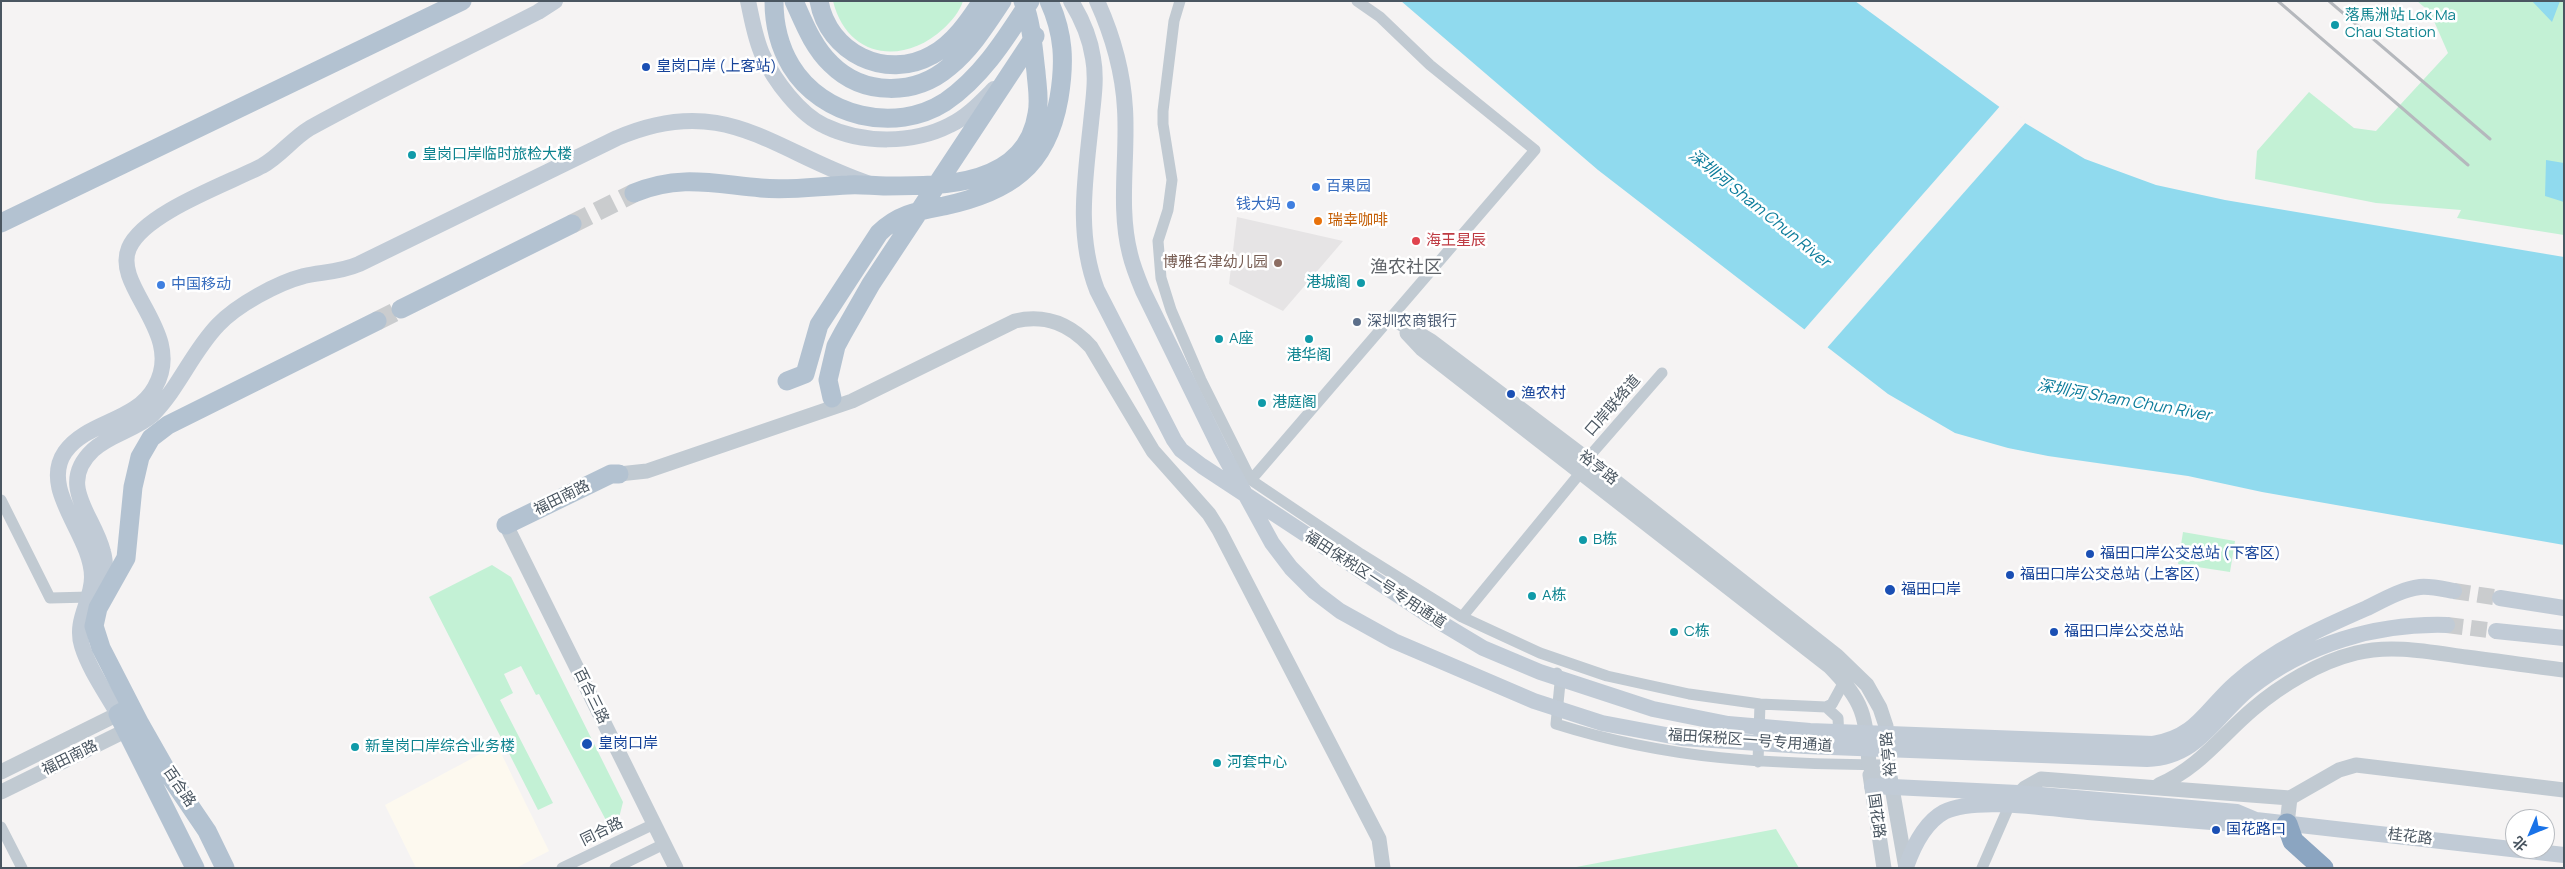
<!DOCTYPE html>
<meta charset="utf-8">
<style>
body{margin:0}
#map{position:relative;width:2565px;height:869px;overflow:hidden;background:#f5f3f3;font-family:Manrope,"Noto Sans SC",sans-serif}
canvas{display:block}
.frame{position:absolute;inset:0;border:2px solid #4a5661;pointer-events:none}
.north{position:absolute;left:2505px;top:809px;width:50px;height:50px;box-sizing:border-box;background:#fff;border:1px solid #b7bbc0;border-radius:50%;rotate:225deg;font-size:14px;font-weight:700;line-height:20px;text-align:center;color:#4a5661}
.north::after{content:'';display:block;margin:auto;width:18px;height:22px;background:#1a73e8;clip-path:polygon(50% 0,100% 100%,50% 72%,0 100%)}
</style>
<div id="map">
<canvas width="2565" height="869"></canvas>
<div class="frame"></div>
<div class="north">北</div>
</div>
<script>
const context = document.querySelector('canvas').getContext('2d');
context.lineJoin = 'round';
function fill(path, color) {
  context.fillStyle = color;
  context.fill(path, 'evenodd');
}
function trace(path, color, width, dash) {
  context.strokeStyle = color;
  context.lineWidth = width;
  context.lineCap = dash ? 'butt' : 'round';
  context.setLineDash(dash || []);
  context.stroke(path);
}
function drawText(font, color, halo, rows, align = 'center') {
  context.font = font + ' Manrope,"Noto Sans SC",sans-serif';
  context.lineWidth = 5;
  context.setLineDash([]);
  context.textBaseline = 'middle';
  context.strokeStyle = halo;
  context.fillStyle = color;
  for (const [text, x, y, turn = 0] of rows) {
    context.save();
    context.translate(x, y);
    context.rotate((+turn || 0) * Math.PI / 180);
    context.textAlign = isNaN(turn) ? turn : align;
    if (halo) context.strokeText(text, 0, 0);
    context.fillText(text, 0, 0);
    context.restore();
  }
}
const commercial = new Path2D(`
 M497,745l52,106 -33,17h-100l-31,-63z`);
const education = new Path2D(`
 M1237,217l106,24 -60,70 -54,-27z`);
const green = new Path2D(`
 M833,1h130c-3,10 -12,21 -20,28 -40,37 -96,29 -110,-28z
 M2417,1h147v234l-107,-17 4,-8 -85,-7 -121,-24 2,-28 52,-59 45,36 22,3 72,-78 -18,-41z
 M2183,532l52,9 -5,31 -52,-8z
 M492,565l19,12 112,225 -4,16 -11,6 -69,-130 -3,1 -15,-29 -17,8 9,19 -13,7 53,103 -15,7 -109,-213z
 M1776,829l23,39h-228z`);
const water = new Path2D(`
 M1401,1h454l150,110 80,48 71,26 69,15 339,57v288l-302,-53 -74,-16 -140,-20 -40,-8 -53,-15 -67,-39 -290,-224z
 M2532,1h28l-8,21z
 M2546,160l18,3v39l-19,-6z`);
const pier = new Path2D(`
 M2001,105l26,16 -201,228 -23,-18z`);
const secondaryTunnel = new Path2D(`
 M2454,591l46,7
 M2447,625l49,6`);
const primaryTunnel = new Path2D(`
 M572,224l62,-31
 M377,321l24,-12`);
const minor = new Path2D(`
 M1180,1l-6,20 -11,90v13l9,56 -4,30 -10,31 3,37 10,32 30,70 50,100 110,74 101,63 78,36 67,23 82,18 71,10 66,3 6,-3 12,-22
 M1587,459l75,-86
 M1251,480l284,-330 -105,-85 -50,-48 -23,-16
 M1,500l49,98 40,-1
 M1462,617l119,-145
 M1557,673l3,10 -4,41c114,36 214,40 332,41
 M1826,707l12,11 1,20
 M1758,762l2,-58
 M1,827l21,41
 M562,868l92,-44
 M615,868l49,-24
 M1982,868l27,-62`);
const tertiary = new Path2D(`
 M1392,318l39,23 156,118 250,197 30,29 13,23 6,18 2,39 18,103
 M1407,333l15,16 407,317c35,35 37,50 40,99l24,22
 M619,474l28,-3 205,-70 163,-80c31,-7 55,3 76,26l62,104 56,63 10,16 160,309 4,29
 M506,525l170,343
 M1,772l117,-58
 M1870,775l14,93
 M2159,785c40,-17 62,-49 94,-76 28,-24 66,-47 103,-56 35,-9 74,-1 110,4 32,4 65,9 98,13
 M1,792l126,-62
 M2013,800l12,-12 16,-9 249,19 49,-28 17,-5 208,25
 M2287,824l3,-26`);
const secondary = new Path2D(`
 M748,1c4,18 7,38 15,55 11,24 37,59 62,70 37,18 88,18 125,-1 17,-8 31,-23 44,-36
 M1071,1c11,18 19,36 22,57 4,21 0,44 -2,65 -6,57 -15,112 6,167l77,150 7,10 21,16 231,152 50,30 57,24 113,37 75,15 82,7 343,13c44,-7 53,-35 83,-61 38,-34 85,-55 131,-75 16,-8 35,-19 53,-21 11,-1 23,2 34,4
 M1097,1c15,33 26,72 28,108 3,48 -7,98 5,145 3,13 8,25 13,37l78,159 51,93 19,25 24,24 25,19 54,30 140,60 68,22 80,15 123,8 342,13c52,-2 67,-42 103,-71 55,-44 127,-65 197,-63
 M103,598c1,-15 4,-32 0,-46 -9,-37 -47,-67 -10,-102 17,-16 42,-20 59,-35 27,-27 40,-63 66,-90 19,-20 59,-42 86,-49 19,-4 37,-4 55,-12l258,-126c109,-47 156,14 253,46
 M2500,598l64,10
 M2496,631l68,7
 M118,714c-12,-21 -29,-45 -36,-68 -8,-26 10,-44 10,-69 0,-42 -53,-87 -27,-125 22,-31 71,-30 90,-65 31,-54 -43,-100 -26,-139 15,-35 98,-64 133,-82 18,-10 30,-27 48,-38 74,-41 152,-77 228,-116l17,-11
 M1872,786l146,7 219,19 19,8
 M1906,867c7,-20 18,-44 38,-55 31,-16 108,-3 144,0 49,4 99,8 148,12l20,-4 308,35`);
const primary = new Path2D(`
 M774,1c0,23 5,45 17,65 31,51 104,68 154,36 37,-25 61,-64 85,-101
 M794,1c10,22 19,46 37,63 32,32 84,32 118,3 22,-18 37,-42 53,-66
 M819,1c9,52 67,80 113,54 21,-11 37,-34 50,-54
 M634,193c46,-19 80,-9 127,-5 29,3 58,-2 87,-3 12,-1 25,1 38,1 58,0 140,0 151,-72 3,-14 0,-28 -1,-42 -3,-24 -4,-48 -13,-71
 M1,223l461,-222
 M401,309l171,-85
 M787,381l18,-7 14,-49 60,-92c19,-19 39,-22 65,-27 65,-14 103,-39 115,-108 6,-36 5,-64 -10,-97
 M832,398l-4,-18 8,-34 7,-13 28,-49 164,-248
 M506,525l105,-51h8
 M131,707l-13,7 77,154
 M225,868l-18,-37 -38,-56 -29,-51 -39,-76 -7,-22 4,-18 28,-50 7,-71 7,-30 11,-19 17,-13 209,-104`);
const motorway = new Path2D(`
 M2287,824l6,17 30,27`);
const rail = new Path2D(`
 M2278,1l190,164
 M2329,1l161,138`);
const markers = [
 [2335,25,5,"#0f9aa8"],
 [646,67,5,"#1a4fb4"],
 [412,155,5,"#0f9aa8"],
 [1316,187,5,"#3f7fe0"],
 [1291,205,5,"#3f7fe0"],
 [1318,221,5,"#e8710a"],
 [1416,241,5,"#e0444e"],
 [1278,263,5,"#8d6e63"],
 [1361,283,5,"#0f9aa8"],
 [161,285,5,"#3f7fe0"],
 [1357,322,5,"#5c6f8a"],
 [1219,339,5,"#0f9aa8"],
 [1309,339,5,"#0f9aa8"],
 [1511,394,5,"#1a4fb4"],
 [1262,403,5,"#0f9aa8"],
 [1583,540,5,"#0f9aa8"],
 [2090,554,5,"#1a4fb4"],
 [2010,575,5,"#1a4fb4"],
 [1890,590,6,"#1a4fb4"],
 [1532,596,5,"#0f9aa8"],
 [1674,632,5,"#0f9aa8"],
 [2054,632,5,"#1a4fb4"],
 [587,744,6,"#1a4fb4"],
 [355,747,5,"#0f9aa8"],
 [1217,763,5,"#0f9aa8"],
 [2216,830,5,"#1a4fb4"]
];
const cultureNames = [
 ["落馬洲站 Lok Ma",2345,16],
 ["Chau Station",2345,33],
 ["皇岗口岸临时旅检大楼",422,155],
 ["港城阁",1351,283,"right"],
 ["A座",1229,339],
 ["港华阁",1309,356,"center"],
 ["港庭阁",1272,403],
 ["B栋",1593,540],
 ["A栋",1542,596],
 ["C栋",1684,632],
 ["新皇岗口岸综合业务楼",365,747],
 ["河套中心",1227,763]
];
const transitNames = [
 ["皇岗口岸 (上客站)",656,67],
 ["渔农村",1521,394],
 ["福田口岸公交总站 (下客区)",2100,554],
 ["福田口岸公交总站 (上客区)",2020,575],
 ["福田口岸",1901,590],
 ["福田口岸公交总站",2064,632],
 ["皇岗口岸",598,744],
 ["国花路口",2226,830]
];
const shopNames = [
 ["百果园",1326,187],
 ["钱大妈",1281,205,"right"],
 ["中国移动",171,285]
];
const foodNames = [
 ["瑞幸咖啡",1328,221]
];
const healthNames = [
 ["海王星辰",1426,241]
];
const educationNames = [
 ["博雅名津幼儿园",1268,263]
];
const serviceNames = [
 ["深圳农商银行",1367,322]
];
const streetNames = [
 ["口岸联络道",1613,406,-49],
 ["裕亨路",1598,468,38],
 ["福田南路",562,498,-26],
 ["福田保税区一号专用通道",1375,580,33],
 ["百合三路",591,696,64],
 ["福田保税区一号专用通道",1750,741,4],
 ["裕亨路",1889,754,-96],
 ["福田南路",70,758,-26],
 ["百合路",179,787,56],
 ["国花路",1876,816,82],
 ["同合路",602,832,-26],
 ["桂花路",2410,837,7]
];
const waterNames = [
 ["深圳河 Sham Chun River",1759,209,39],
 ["深圳河 Sham Chun River",2124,401,10]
];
const quarterNames = [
 ["渔农社区",1406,268]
];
fill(commercial, '#fdf9ef');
fill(education, '#e6e4e5');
fill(green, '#c3f1d5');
fill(water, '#90daee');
fill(pier, '#f5f3f3');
trace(secondaryTunnel, '#caccce', 16, [16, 8]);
trace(primaryTunnel, '#caccce', 19, [19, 9]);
trace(minor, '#c1cad2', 11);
trace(tertiary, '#c1cad2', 15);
trace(secondary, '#c1cbd6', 16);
trace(primary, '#b3c2d1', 19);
trace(motorway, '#8ba5c1', 21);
trace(rail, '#b5b8bd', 3);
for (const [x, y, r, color] of markers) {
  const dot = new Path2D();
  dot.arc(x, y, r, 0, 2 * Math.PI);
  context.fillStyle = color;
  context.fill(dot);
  trace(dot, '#fff', 2);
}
drawText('15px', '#0d838f', '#fff', cultureNames, 'left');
drawText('15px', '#164399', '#fff', transitNames, 'left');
drawText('15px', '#366cbe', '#fff', shopNames, 'left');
drawText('15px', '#c56008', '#fff', foodNames, 'left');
drawText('15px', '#be3a42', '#fff', healthNames, 'left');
drawText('15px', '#785e54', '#fff', educationNames, 'right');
drawText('15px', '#4e5e75', '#fff', serviceNames, 'left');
drawText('15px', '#4a5661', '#fff', streetNames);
drawText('italic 16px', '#0c7c9b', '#fff', waterNames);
drawText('18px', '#5f6368', '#fff', quarterNames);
</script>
